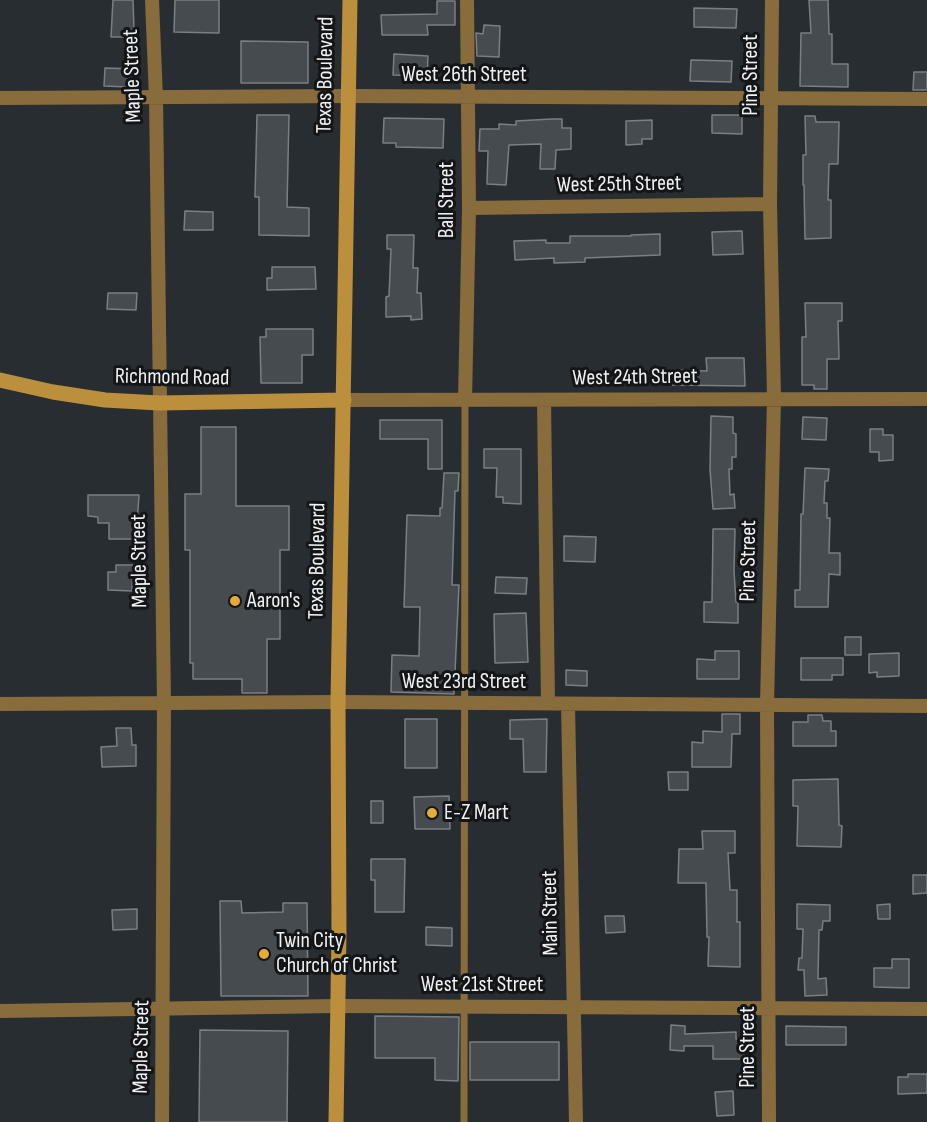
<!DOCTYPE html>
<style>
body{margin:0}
canvas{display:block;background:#282d31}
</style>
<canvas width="927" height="1122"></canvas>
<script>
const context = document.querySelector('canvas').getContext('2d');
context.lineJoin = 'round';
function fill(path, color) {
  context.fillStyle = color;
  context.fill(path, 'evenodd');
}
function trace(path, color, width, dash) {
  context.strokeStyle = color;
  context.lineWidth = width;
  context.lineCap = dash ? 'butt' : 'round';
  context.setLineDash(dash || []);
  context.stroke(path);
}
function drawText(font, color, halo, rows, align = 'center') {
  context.font = font + ' "Sofia Sans Condensed",sans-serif';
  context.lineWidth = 6;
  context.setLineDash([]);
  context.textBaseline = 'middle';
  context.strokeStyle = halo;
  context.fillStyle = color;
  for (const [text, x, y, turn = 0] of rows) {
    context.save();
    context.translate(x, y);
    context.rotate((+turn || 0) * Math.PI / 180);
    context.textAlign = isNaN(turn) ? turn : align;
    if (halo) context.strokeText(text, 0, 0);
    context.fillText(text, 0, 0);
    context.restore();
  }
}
const building = new Path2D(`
 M113,0h20l1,30h-9v7h-14z
 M175,0h44v33l-45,-1z
 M809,0h19l1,34h3v30h16v23l-48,-1 1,-53h10z
 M437,1h18v24h-28l1,10h-46l-1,-20 56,-1z
 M694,8l43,1 -1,19 -42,-1z
 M484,25l16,1 -1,31 -22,-1 -1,-23 7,1z
 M241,41l67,1v41h-67z
 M394,54l34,2 -1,20 -34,-1z
 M691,60l41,1 -1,21 -41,-1z
 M105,68l29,1 -1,10h-5v8l-24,-1z
 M914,72h13v18h-14z
 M257,115h32l-2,92 22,1v28l-50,-1v-38h-4z
 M712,115h30v19l-30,-1z
 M805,116h10l1,6h23l-1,42h-9l-1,36h3v38l-26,1 -1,-54h-1v-30h3z
 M384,118l60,1 -1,29 -47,-1v-4h-13z
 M552,119h10v9h9v21l-15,1 -1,19h-15l1,-25 -32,1 -3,40 -19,-1 1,-33h-9l1,-22h19v-5l17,1v-4z
 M652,120v19h-10v5l-16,1v-24z
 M185,211l28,1v18h-29z
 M742,231l1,23 -30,1 -1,-23z
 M660,234v21l-75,3v4l-31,1v-5l-39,2 -1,-19 32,-1v3h24v-7h61v-1z
 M387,235h27l-1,33h5l-1,25h4l1,26 -11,1v-4l-25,1v-20l3,-1 2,-47h-4z
 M272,267h43l1,22 -49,1v-12h5z
 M108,293h29l-1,17 -29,-1z
 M805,303h37v18h-4l1,38h-12v30h-13v-4h-12v-48h4z
 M266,329h47v26h-11v28h-41l-1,-46h6z
 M706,358h38l1,28 -73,-1v-15l35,1z
 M711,416l22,1v16l3,1v23h-4v12h-3l1,26 4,-1 1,14 -22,1 -3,-40z
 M803,417l24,1 -1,22 -24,-1z
 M380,420h62v49h-14v-30h-48z
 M201,427h35v79h53v44h-9v89h-13v54h-25v-14h-49v-16h-3v-113h-5v-56h16z
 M870,429h13v6h10v25l-14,1v-9h-9z
 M484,449h37v55l-18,-1v-6h-7l1,-29h-13z
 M805,468l24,1 -1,12h-3l-1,22h3v15h3l-1,35h11v22l-11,-1 -1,33h-33v-17h5l1,-76h2z
 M444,473h15l-1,18h-3l-3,94h7l-5,109 -63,-2 1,-37 27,1 1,-49h-16l3,-92 33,1v-8h2z
 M88,495h51l-3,44h-27v-16h-11v-6l-10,-1z
 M713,529h22l-1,42 2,31h2v21l-34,-1v-20h8z
 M564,536l32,1 -1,25 -31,-1z
 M116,565h17l-1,26 -24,-1v-18h8z
 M496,577l31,1 -1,16 -31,-1z
 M526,613l2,49 -33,1 -1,-49z
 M845,637h16v18h-16z
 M715,651h24v28h-42v-20l18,1z
 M899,653v23l-22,1v-5l-8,1v-19z
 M801,658h42v17h-11v5h-31z
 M566,670l21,1v15l-21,-1z
 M722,714h18v20h-8l-1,33h-39v-25l11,1v-12l19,1z
 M808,715h14l1,6h8v10h5v15h-43v-24h15z
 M405,719h32v49h-32z
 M547,719l-1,53h-22l-1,-33h-13v-19z
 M116,728h15l1,17h4v21l-34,1 -1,-20 16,-1z
 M668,772h20v18h-19z
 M838,779l1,46 3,1 -1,21 -44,-1 1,-40h-5v-26z
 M449,796l1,33h-35l-1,-32z
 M371,801h12v22h-12z
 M702,831h33v22h-7l2,37h7v32h3v45l-32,-1 1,-29h-2l-1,-54h-28l1,-34h24z
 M371,859h34l-1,53h-29v-32h-4z
 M913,875h14v18l-14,1z
 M220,901h21l1,12 41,-1v-9h24l1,93h-87z
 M797,904l33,1v16h-7l-1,9h-3l-1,49 8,-1 1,17 -22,1 -1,-26h-6l1,-12h3l1,-29h-6z
 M890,904v15h-12l-1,-14z
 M137,909v20l-24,1 -1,-20z
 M605,916h19l1,16 -19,1z
 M426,927l26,1v18l-26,-1z
 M892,959h17v29l-35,-1v-19h18z
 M375,1016l84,1 -1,64 -23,-1v-22h-60z
 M671,1025l14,1v8l51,-2v7h7l1,20h-31v-13h-29v5l-14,-1z
 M786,1026l60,1v18h-60z
 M200,1030l88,1 -1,91h-88z
 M470,1042h89v38h-89z
 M908,1074h19v19l-29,1v-17h10z
 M733,1091l1,24 -17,1 -2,-24z`);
const lane = new Path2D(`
 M464,1122l1,-721`);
const street = new Path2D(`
 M152,0l4,98 8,605 -2,419
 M0,98l348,-2 579,3
 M469,208l301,-4
 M344,400l583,-1
 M544,400l4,303
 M465,401l4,-193 -2,-208
 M0,704l338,-2 589,4
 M568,704l8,418
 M0,1011l338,-5 589,3
 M769,1122l-2,-417 7,-307 -4,-194 2,-204`);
const secondary = new Path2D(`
 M0,380l53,12 52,8 54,3 185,-3
 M336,1122l3,-189 -1,-231 12,-702`);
const markers = [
 [235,601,6,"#e7ac37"],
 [432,813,6,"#e7ac37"],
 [264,954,6,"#e7ac37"]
];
const streetNames = [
 ["Texas Boulevard",326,75,-89],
 ["West 26th Street",464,75],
 ["Pine Street",751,75,-90],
 ["Maple Street",133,76,-92],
 ["West 25th Street",619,185,-1],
 ["Ball Street",447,200,-90],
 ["Richmond Road",172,378,1],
 ["West 24th Street",635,378,-1],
 ["Maple Street",140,561,-91],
 ["Texas Boulevard",318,561,-89],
 ["Pine Street",749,561,-89],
 ["West 23rd Street",464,682],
 ["Main Street",551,913,-91],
 ["West 21st Street",482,985],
 ["Maple Street",142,1047,-89],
 ["Pine Street",748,1047,-90]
];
const poiNames = [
 ["Aaron's",247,601],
 ["E-Z Mart",444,813],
 ["Twin City",276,941],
 ["Church of Christ",276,966]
];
fill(building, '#464b50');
trace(building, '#7a7f85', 1.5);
trace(lane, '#886c3c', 7);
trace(street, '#886c3c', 14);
trace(secondary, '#bc8f3d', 15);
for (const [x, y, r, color] of markers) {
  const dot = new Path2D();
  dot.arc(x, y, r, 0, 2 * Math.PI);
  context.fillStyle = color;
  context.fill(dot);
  trace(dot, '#131517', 2);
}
drawText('22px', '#eff2f5', '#131517', streetNames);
drawText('22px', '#eff2f5', '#131517', poiNames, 'left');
</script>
